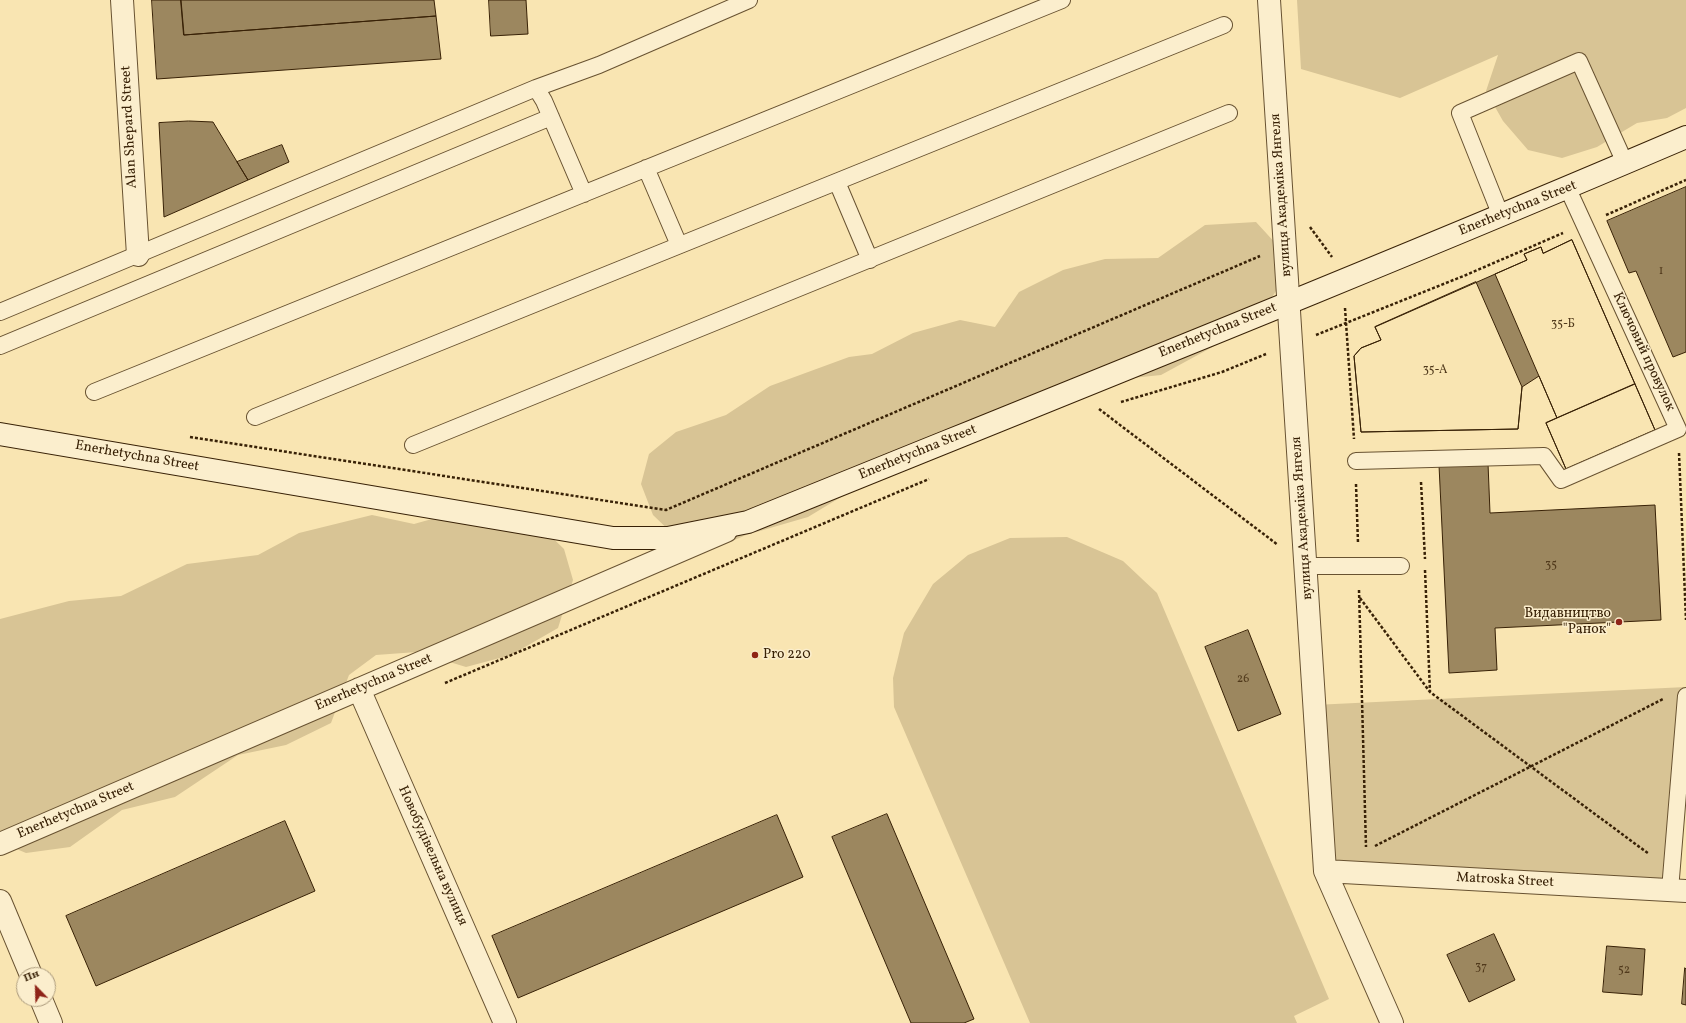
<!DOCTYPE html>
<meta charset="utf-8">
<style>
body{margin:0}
#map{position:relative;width:1686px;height:1023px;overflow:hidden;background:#f9e5b2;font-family:Vollkorn,serif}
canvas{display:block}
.north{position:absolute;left:16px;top:967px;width:40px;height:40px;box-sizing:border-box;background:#fbeecd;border:1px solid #ad9c7d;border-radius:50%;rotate:337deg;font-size:11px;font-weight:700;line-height:16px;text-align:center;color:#382106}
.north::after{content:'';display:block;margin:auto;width:14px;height:18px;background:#8f2418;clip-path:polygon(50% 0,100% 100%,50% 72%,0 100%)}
</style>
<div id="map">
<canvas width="1686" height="1023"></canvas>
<div class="north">Пн</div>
</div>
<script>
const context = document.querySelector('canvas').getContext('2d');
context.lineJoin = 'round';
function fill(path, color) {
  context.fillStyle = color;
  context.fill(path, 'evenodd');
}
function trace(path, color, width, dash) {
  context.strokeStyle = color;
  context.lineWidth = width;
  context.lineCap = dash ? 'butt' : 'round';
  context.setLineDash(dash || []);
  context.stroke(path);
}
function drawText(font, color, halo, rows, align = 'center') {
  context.font = font + ' Vollkorn,serif';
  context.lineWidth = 3;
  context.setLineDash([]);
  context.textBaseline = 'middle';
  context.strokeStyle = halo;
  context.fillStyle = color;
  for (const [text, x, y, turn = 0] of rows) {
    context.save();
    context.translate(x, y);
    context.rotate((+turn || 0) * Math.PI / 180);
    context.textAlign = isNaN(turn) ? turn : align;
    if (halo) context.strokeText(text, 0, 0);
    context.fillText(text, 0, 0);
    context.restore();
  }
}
const green = new Path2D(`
 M1297,0h389v108l-19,10 -30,5 -40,24 -35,11 -34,-8 -25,-29 -17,-30 12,-36 -98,43 -99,-29z
 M1256,222l22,24 1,40 -19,31 -31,21 -68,37 -58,6 -257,113 -38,23 -62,18 -30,13 -37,-8 -26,-25 -12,-31 8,-30 27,-22 50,-17 44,-29 79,-29 23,-3 41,-21 47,-13 35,7 24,-35 44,-22 42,-11 53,-1 47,-33z
 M482,505l45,8 37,36 9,31 -15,48 -47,27 -45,12 -49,-15 -41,3 -27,20 -18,48 -45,22 -48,10 -63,42 -53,13 -52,37 -44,6 -26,-11v-223l69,-18 52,-5 66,-32 71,-9 41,-22 73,-18 42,9z
 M1067,537l56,24 34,32 172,406 -35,17 3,7h-267l-136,-316 -1,-29 11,-45 29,-49 35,-29 42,-17z
 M1686,687l-16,203 -345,-19 -11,-166z`);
const building = new Path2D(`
 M152,0h29l3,35 252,-19 5,43 -284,20z
 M181,0h253l2,16 -252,19z
 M489,0h37l2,34 -37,2z
 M189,121l24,1 35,58 -84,37 -5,-94z
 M282,145l7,17 -41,18 -11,-18z
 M1686,187v165l-13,5 -37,-86 -7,2 -22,-52z
 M1572,240l83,190 -89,39 -20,-46 11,-5 -18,-42 -17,11 -4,42 -157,3 -7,-76 7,-8 20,-8 -6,-13 152,-67 -3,-6 17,-7 2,6z
 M1572,240l63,144 -78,34 -62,-144 32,-14 -3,-6 17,-7 2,6z
 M1476,282l46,105 -4,42 -157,3 -7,-76 7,-8 20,-8 -6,-13z
 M1635,384l20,46 -89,39 -20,-46z
 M1488,463l2,50 165,-8 6,115 -166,8 2,42 -48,3 -10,-208z
 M1248,630l33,84 -43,17 -33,-84z
 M887,814l87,205 -10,4h-53l-79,-186z
 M777,815l26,62 -285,121 -26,-62z
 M285,821l30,70 -219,95 -30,-70z
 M1494,934l21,46 -46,22 -22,-47z
 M1607,946l38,3 -3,46 -39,-3z
 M1685,968l1,1v36l-4,-1z`);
const path = new Path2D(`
 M1606,215l80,-35
 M1310,227l22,30
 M1345,308l9,131
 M1316,335l150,-60 97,-42
 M1121,402l101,-30 44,-18
 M1099,409l179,136
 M190,437l476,73 594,-254
 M1679,453l7,167
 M1421,482l4,77
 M1356,484l2,59
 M1425,570l5,122 219,162
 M1359,590l7,257
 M1360,598l70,94
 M445,683l484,-204
 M1375,846l288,-147`);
const lane = new Path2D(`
 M536,88l8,13 40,93
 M646,168l33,77
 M837,182l33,78
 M1501,216l-41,-103 119,-52 46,102
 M0,312l536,-224 63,-23 150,-65
 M0,346l551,-229
 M94,392l968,-392
 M255,417l969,-392
 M413,445l816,-332
 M1356,461l188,-5 17,24 117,-51 -110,-240
 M1306,566h95
 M1670,890l16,-194`);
const street = new Path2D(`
 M122,0l16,255
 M1269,0l56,871 67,152
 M359,689l146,334
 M0,844l726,-313
 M1325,871l361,20
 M0,901l31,74
 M41,999l10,24`);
const secondary = new Path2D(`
 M0,434l613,104h55l80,-16c313,-127 627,-252 938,-385`);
const markers = [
 [1619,622,4,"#8f2418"],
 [755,655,4,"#8f2418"]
];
const numberNames = [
 ["1",1661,272],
 ["35-Б",1563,325],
 ["35-А",1435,371],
 ["35",1551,566],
 ["26",1243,680],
 ["37",1481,968],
 ["52",1624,971]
];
const streetNames = [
 ["Alan Shepard Street",130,127,-93],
 ["вулиця Академіка Янгеля",1282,195,-94],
 ["Enerhetychna Street",1518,209,-22],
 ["Enerhetychna Street",1218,331,-22],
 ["Ключовий провулок",1643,352,65],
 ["Enerhetychna Street",918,453,-22],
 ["Enerhetychna Street",137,457,10],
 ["вулиця Академіка Янгеля",1303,518,-94],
 ["Enerhetychna Street",374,683,-23],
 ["Enerhetychna Street",76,811,-23],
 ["Новобудівельна вулиця",432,856,66],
 ["Matroska Street",1505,881,3]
];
const poiNames = [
 ["Видавництво",1611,614],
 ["\"Ранок\"",1611,630],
 ["Pro 220",763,655,"left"]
];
fill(green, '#d8c495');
fill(building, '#9c875f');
trace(building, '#382106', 1);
trace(lane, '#685231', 18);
trace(street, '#685231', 24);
trace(secondary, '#382106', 24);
trace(path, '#382106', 2.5, [3, 2]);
trace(lane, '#fbeecd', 16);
trace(street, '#fbeecd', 22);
trace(secondary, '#fbeecd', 22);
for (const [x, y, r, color] of markers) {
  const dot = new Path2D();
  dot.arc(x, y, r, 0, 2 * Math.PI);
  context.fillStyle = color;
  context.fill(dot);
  trace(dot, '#fbeecd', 1.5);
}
drawText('12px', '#513a1c', null, numberNames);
drawText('14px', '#382106', '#fbeecd', streetNames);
drawText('14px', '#382106', '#fbeecd', poiNames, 'right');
</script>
